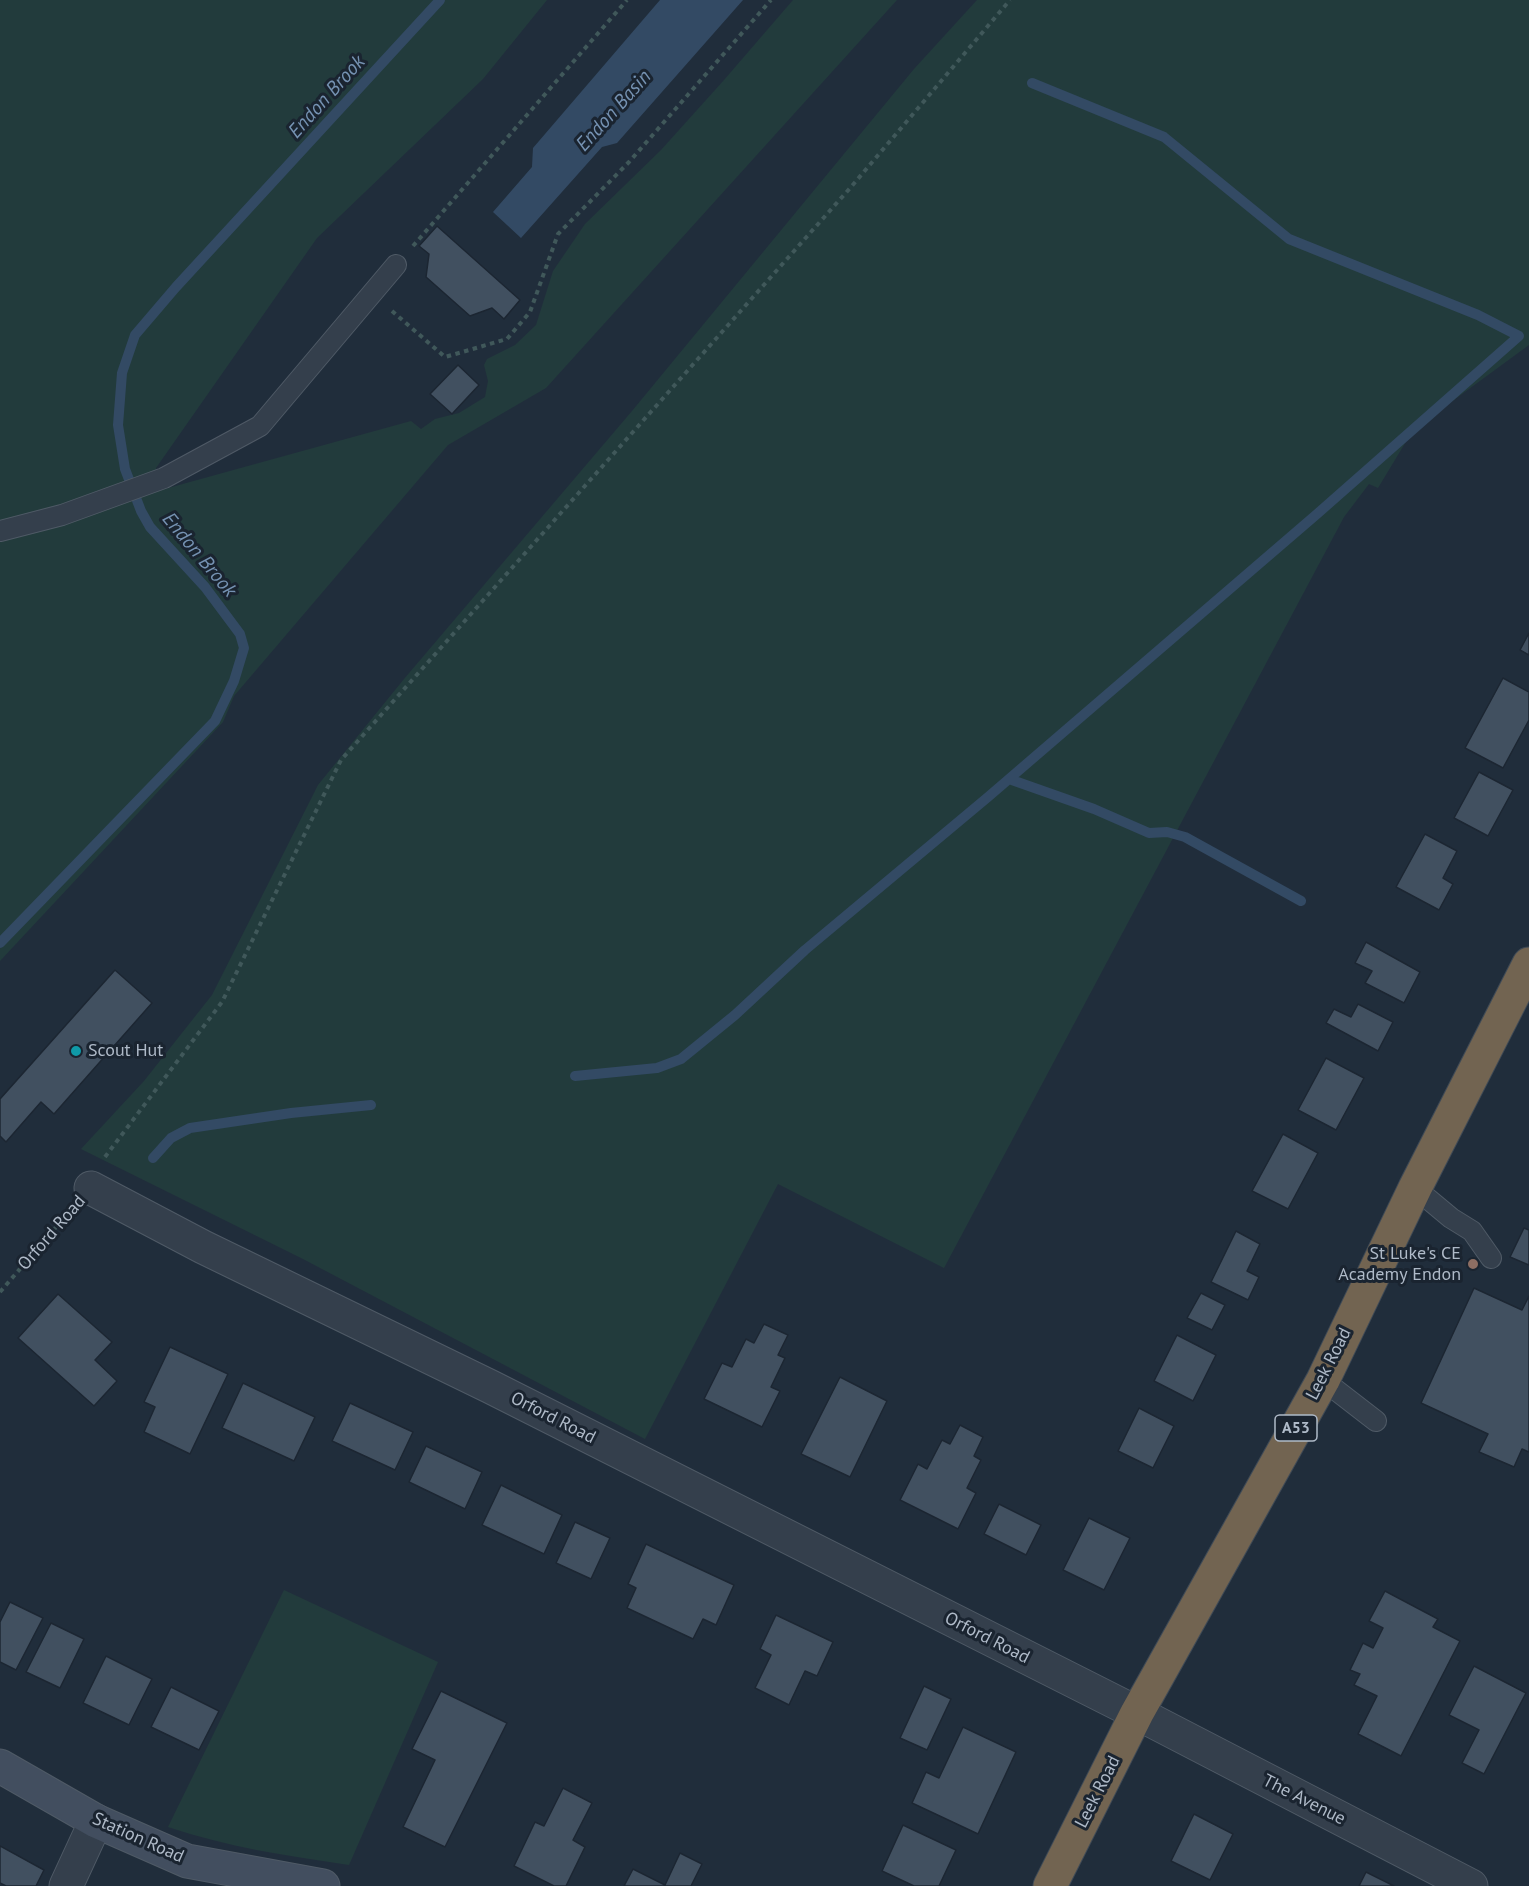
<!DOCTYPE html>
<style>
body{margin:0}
canvas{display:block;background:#202d3b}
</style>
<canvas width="1529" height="1886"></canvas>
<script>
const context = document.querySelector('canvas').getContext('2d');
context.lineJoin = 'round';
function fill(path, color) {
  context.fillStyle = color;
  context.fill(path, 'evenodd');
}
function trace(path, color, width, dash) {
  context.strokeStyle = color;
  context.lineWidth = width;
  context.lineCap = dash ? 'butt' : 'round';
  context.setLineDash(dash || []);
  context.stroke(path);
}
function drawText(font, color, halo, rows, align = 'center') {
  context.font = font + ' "PT Sans",sans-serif';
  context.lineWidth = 6;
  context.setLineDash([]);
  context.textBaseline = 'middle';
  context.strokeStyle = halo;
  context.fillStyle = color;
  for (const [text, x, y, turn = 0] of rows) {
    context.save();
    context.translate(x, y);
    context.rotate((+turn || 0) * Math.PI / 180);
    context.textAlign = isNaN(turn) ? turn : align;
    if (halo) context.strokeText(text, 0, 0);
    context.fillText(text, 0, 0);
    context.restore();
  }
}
const green = new Path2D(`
 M0,0h547l-64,79 -166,159 -161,230 5,22 250,-69 10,8 14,-10 24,-6 26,-16 3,-16 -4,-16 3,-6 28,-14 21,-20 17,-54 32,-47 76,-74 63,-70 69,-80h104l-351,388 -98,57 -214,251 -11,26 -223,239z
 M977,0h552v345l-116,85 -35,58 -9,-4 -25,33 -400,751 -166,-84 -133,255 -342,-180 -222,-110 63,-68 68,-86 106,-210 86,-106 228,-268 282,-342z
 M284,1590l154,72 -89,203c-61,-9 -122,-18 -181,-38z`);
const water = new Path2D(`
 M660,0h83l-126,143 -15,4 -81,91 -28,-26 39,-45 1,-19z`);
const stream = new Path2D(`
 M1009,779l85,30 55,24 18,-1 18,5 116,64
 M0,943l215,-222 19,-40 10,-33 -4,-14 -35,-47 -55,-60 -9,-16 -16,-42 -7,-44 4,-52 13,-38 41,-48 264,-287
 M575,1076l82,-8 24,-9 54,-44 70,-65 183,-153 329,-283 202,-178 -41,-21 -189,-76 -125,-102 -132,-54
 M153,1158l18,-20 19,-10 101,-15 80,-8`);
const building = new Path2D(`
 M437,226l83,74 -16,19 -12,-11 -22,8 -44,-39 3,-23 -10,-8z
 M458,365l21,20 -27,29 -22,-20z
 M1529,633v22l-9,-5z
 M1503,678l26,14v28l-26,48 -38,-20z
 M1479,772l34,18 -25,46 -34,-18z
 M1425,834l32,17 -14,27 10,6 -14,26 -43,-23z
 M1366,942l54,30 -16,31 -39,-20 7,-12 -17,-8z
 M115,970l37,33 -98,111 -13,-12 -35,40 -6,-6v-37z
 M1358,1004l35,18 -15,29 -52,-28 8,-14 17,8z
 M1326,1058l38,20 -28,52 -38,-20z
 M1283,1134l35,19 -30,56 -36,-18z
 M1524,1228l5,2v35l-19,-8z
 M1236,1231l24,13 -13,27 12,6 -11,23 -37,-18z
 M1474,1288l48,22 7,-14v156l-7,-3 -8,18 -35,-15 9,-18 -67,-31z
 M1201,1293l24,12 -13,25 -25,-12z
 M58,1294l54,48 -17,18 22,21 -23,25 -76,-68z
 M764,1324l24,11 -10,20 7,3 -14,29 9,4 -18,36 -58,-28 18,-36 10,4 14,-28 8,4z
 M1177,1335l39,20 -23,46 -39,-20z
 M170,1347l58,27 -38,80 -46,-22 11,-25 -11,-5z
 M840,1377l47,24 -37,76 -49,-23z
 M243,1383l72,34 -21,44 -72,-33z
 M350,1403l63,29 -18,38 -63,-29z
 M1139,1408l35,18 -21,42 -35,-17z
 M960,1425l23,12 -9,19 7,4 -14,28 9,5 -18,36 -58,-29 18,-36 9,5 15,-29 8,4z
 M426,1446l56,26 -17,37 -56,-27z
 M501,1485l61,30 -18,39 -62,-29z
 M999,1504l42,21 -15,30 -42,-21z
 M1089,1518l41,20 -26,52 -41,-20z
 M575,1522l35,16 -19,41 -35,-16z
 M646,1544l88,41 -18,40 -13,-6 -10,20 -66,-31 9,-20 -8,-4z
 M1385,1591l53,28 -5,8 27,14 -59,115 -43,-22 19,-38 -23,-11 6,-11 -10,-4 13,-27 10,5 10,-20 -14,-7z
 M10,1602l33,16 -27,52 -16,-8v-40z
 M776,1615l57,27 -16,34 -12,-5 -16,34 -34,-17 16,-33 -11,-6z
 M51,1623l33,16 -24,49 -34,-16z
 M106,1656l46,23 -23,46 -46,-22z
 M1474,1666l52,27 -42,81 -22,-11 17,-33 -30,-15z
 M924,1686l27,13 -24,51 -27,-12z
 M171,1687l48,24 -20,39 -48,-23z
 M441,1691l66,32 -62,124 -42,-20 32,-67 -23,-11z
 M963,1727l53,25 -38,82 -66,-31 14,-31 13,6z
 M563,1788l29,15 -19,37 12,7 -19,39h-12l-40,-20 21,-44 9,4z
 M1194,1814l39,20 -23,46 -39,-19z
 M903,1825l53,25 -17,36h-25l-32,-15z
 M0,1846l44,24 -8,16h-30l-6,-3z
 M680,1853l22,11 -11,22h-67l9,-17 32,16z
 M1366,1872l28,14h-35z`);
const path = new Path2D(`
 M413,246l214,-246
 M392,311l53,46 62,-18 23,-27 28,-78 71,-72 142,-162
 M105,1157l117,-155 119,-242 510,-573 159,-187
 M0,1292l70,-81`);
const lane = new Path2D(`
 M0,531l62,-16 102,-37 96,-52 136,-161
 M1415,1188l36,30 21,13 19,27
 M1323,1380l53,41`);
const street = new Path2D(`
 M91,1188l112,59 288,140 646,326 334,173
 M66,1886l30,-65`);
const secondary = new Path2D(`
 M0,1766l96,55 91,40 136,25`);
const highway = new Path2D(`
 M1050,1886l87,-173 186,-333 92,-192 114,-224`);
const markers = [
 [76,1051,6,"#0f9aa8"],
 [1473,1264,6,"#8d6e63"]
];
const shields = [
 [1296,1428,42]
];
const shieldNames = [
 ["A53",1296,1428]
];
const poiNames = [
 ["Scout Hut",88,1051],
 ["St Luke's CE",1461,1254,"right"],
 ["Academy Endon",1461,1275,"right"]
];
const streetNames = [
 ["Orford Road",52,1233,-49],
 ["Leek Road",1329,1364,-63],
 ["Orford Road",553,1418,27],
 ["Orford Road",987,1638,27],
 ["Leek Road",1098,1792,-63],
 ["The Avenue",1304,1800,27],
 ["Station Road",138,1838,24]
];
const waterNames = [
 ["Endon Brook",327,97,-48],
 ["Endon Basin",614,111,-48],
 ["Endon Brook",199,555,50]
];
fill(green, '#223b3c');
fill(water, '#334a64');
trace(stream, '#334a64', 10);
fill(building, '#415060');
trace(building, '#1c2632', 1.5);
trace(lane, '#4f5a66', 22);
trace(street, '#4f5a66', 35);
trace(secondary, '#4f5a66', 35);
trace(highway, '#3f4a56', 35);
trace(path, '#40585a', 4, [4.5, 4.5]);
trace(lane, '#343f4c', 20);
trace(street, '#343f4c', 33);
trace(secondary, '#424e5f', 33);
trace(highway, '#726451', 33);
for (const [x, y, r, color] of markers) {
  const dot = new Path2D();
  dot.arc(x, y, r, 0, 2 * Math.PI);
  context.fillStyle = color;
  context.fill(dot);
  trace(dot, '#1a2430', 2);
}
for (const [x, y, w] of shields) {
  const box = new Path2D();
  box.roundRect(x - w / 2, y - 13, w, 26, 4.5);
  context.fillStyle = '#1a2430';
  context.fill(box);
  trace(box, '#afbac8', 1.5);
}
drawText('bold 16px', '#afbac8', null, shieldNames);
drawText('18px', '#afbac8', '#1a2430', poiNames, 'left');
drawText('18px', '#afbac8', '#1a2430', streetNames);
drawText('italic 20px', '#7592b2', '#1a2430', waterNames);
</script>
